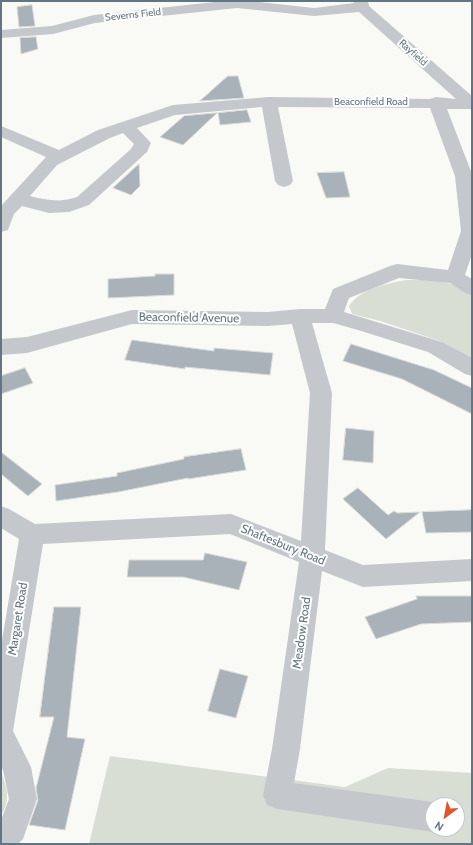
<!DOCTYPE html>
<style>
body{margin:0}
#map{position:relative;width:473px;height:845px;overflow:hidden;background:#f9f9f6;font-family:Cabin,sans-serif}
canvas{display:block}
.frame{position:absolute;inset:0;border:2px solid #637582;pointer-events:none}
.north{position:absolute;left:425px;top:797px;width:40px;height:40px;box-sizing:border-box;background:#fff;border:1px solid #c1c8cd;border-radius:50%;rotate:212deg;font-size:11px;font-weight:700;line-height:16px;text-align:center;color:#637582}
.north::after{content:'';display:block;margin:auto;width:14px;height:18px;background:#e65229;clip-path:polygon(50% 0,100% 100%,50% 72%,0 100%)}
</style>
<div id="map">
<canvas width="473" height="845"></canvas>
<div class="frame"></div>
<div class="north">N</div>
</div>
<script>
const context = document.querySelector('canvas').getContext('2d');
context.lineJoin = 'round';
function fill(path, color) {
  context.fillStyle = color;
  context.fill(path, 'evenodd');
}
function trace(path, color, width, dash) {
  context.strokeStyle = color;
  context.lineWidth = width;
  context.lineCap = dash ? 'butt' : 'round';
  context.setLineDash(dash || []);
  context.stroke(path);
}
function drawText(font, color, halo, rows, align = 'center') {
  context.font = font + ' Cabin,sans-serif';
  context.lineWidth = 4;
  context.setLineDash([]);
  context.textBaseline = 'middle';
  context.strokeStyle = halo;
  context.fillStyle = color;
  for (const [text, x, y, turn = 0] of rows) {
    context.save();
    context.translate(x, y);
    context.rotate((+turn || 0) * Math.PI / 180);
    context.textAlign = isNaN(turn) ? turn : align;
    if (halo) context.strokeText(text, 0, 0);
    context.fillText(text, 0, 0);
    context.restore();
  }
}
const green = new Path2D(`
 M406,280h28l21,5 17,10v64l-32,-18 -60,-20 -28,-7 -3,-8c12,-18 37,-22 57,-26z
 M110,756l235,31 43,-19 84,5v71h-383zM433,805h24v24h-24z
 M1,772c6,14 10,30 0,43z`);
const building = new Path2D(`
 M32,5l3,21 -16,1 -2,-20z
 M36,37l2,12 -17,5 -1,-16z
 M228,76h10l6,22 -44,3z
 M247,110l4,12 -31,3 -2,-12z
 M217,113l-34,32 -23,-8 24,-21z
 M139,164l1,22 -9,9 -18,-7z
 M344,172l6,25 -24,1 -9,-25z
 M155,274h19v21l-66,3v-19l47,-3z
 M132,340l82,11v-3l59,5 -3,22 -85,-8v2l-60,-9z
 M351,344l83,26 38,18v26l-70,-35 -59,-18z
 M25,368l8,15 -32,11v-18z
 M346,428l28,3 -1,32 -30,-3z
 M241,449l5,21 -58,9v-1l-70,14 -62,9 -1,-16 62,-9v-3l67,-14v-2z
 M1,452l41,32 -14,12 -27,-22z
 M358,488l30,27 6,-4 3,2 23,-1 -34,27 -43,-40z
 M472,510v22l-46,1 -4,-21z
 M205,553l42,9 -8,28 -56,-13h-56l2,-17h74z
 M416,596h56v26l-51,2 -45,15 -11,-22 52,-18z
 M54,607h27l-14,130 18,2 -20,91 -36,-5 9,-25 -2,-12 18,-71h-14z
 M220,669l28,7 -12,42 -28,-7z`);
const minor = new Path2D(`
 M224,1h26l64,7 40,-5v-2h14l1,5 103,90v13h-25l25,65v80l-7,21 7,4v16l-7,-2 -15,-10 -51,-5 -50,20 -5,14 98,30 30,16v18l-7,-2 -37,-22 -70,-22 -25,-7h-21l20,70 -7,157 38,15 109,-6v22l-109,6 -41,-16 -22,178 -6,34 139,19 6,3h-6v24h6l-6,3 -156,-23 -10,-4 -4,-10 9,-46 27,-187 -69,-28 -187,10 -30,187 18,36 6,32 -14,40 -5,5h-17v-24l8,-21 -6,-29 -2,-5v-119l18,-107 -18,-11v-22l8,3 26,15 196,-10 70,27 9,-148 -18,-69 -24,2 -136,-2 -105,29 -26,2v-16l26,-2 105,-27 136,2 32,-3h25l8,-20 57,-23 7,-2 51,6 13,-39 -6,-55 -25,-68 -152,-1 15,74 -3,4 -6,2 -6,-2 -3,-4 -13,-74 -87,8 -38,13 14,15 -4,9 -58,53 -20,7 -20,1 -27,-7 -8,8 -6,16 -7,2v-26l45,-49 -45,-20v-11l58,24 39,-20 75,-25 96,-8 161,2 6,-2 20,2 -97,-87 -45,4 -77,-8 -142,15 -42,11 -52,4v-8l51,-4 42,-11zM123,133l11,11 -3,5 -54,48c-17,6 -31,3 -47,-1l27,-31 53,-27z`);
const farStreetnames = [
 ["Severns Field",133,15,-6],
 ["Rayfield",413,53,42],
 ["Beaconfield Road",371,102]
];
const streetNames = [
 ["Beaconfield Avenue",189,318,1],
 ["Shaftesbury Road",283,545,22],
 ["Margaret Road",18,619,-81],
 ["Meadow Road",302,633,-82]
];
fill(green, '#d9ded5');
fill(building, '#a9b2b8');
trace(building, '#dbdbd8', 1);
fill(minor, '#c4c8cc');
drawText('10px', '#637582', '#fff', farStreetnames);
drawText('12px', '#637582', '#fff', streetNames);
</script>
